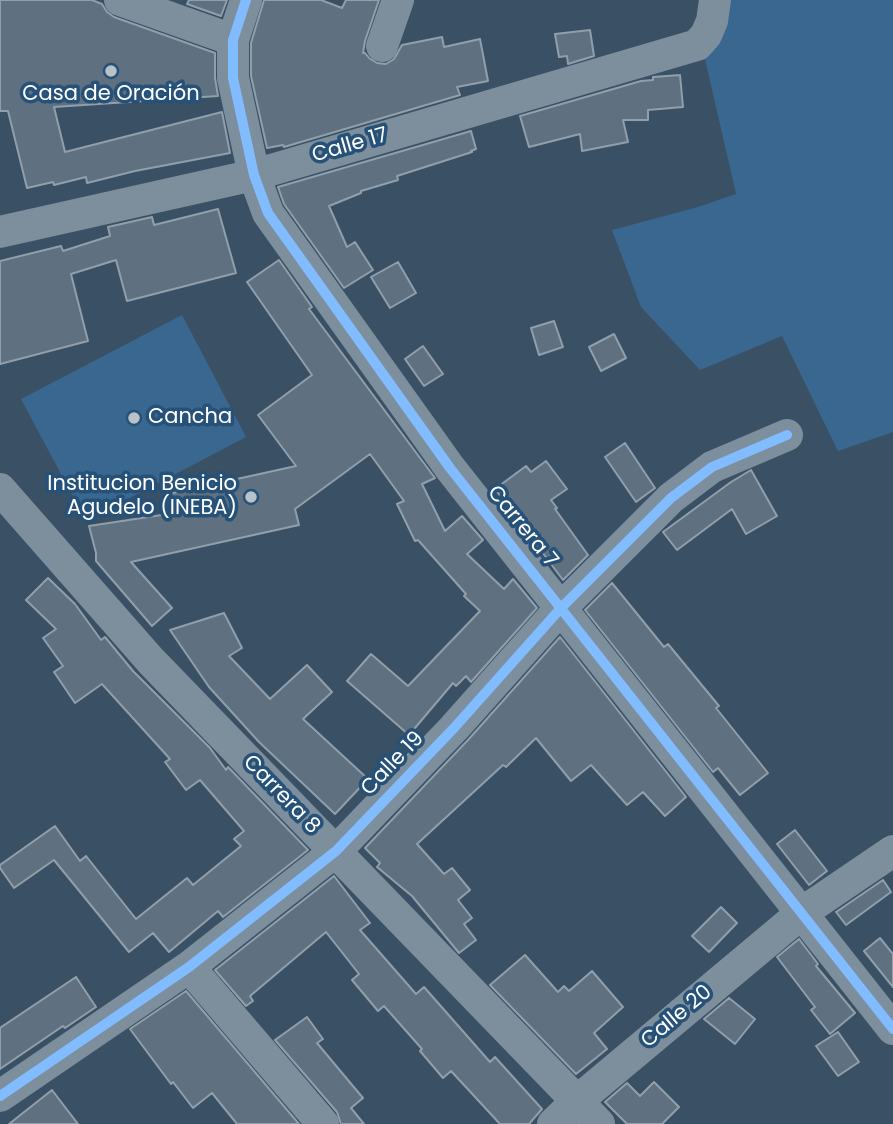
<!DOCTYPE html>
<html>
<head>
<meta charset="utf-8">
<style>
	body { margin:0 }
	canvas { display:block; background:#395065 }
</style>
</head>
<body>
<canvas width="893" height="1124"></canvas>
<script>
const c = document.querySelector('canvas').getContext('2d');
c.lineJoin = 'round';
function fill(path, color) {
  c.fillStyle = color;
  c.fill(path, 'evenodd');
}
function poly(rows) {
  const path = new Path2D();
  for (const r of rows) {
    path.moveTo(r[0], r[1]);
    for (let i = 2; i < r.length; i += 2) path.lineTo(r[i], r[i + 1]);
  }
  return path;
}
function stroke(path, color, width, dash) {
  c.strokeStyle = color;
  c.lineWidth = width;
  c.lineCap = dash ? 'butt' : 'round';
  c.setLineDash(dash || []);
  c.stroke(path);
}
function write(font, color, halo, rows, align = 'center') {
  c.font = font + ' Poppins,sans-serif';
  c.lineWidth = 7;
  c.setLineDash([]);
  c.textBaseline = 'middle';
  c.strokeStyle = halo;
  c.fillStyle = color;
  for (const [text, x, y, turn = 0] of rows) {
    c.save();
    c.translate(x, y);
    c.rotate((+turn || 0) * Math.PI / 180);
    c.textAlign = isNaN(turn) ? turn : align;
    if (halo) c.strokeText(text, 0, 0);
    c.fillText(text, 0, 0);
    c.restore();
  }
}
const green = poly([
	[721,0,893,0,893,432,838,451,782,336,700,370,641,307,612,230,698,207,736,194,702,46],
	[182,315,246,437,86,521,21,399]
]);
const building = poly([
	[0,0,92,0,102,4,107,12,114,17,215,53,215,78,218,96,54,107,65,152,222,112,230,153,135,171,87,183,86,177,54,185,53,182,27,188,8,111,0,111,0,0],
	[189,0,227,0,221,16,187,4,189,0],
	[264,0,321,0,342,8,346,0,379,0,365,41,363,53,365,53,369,58,377,63,386,64,394,59,402,45,442,37,444,47,480,39,488,81,457,87,460,95,284,147,283,145,267,148,251,76,251,43,264,0],
	[590,30,594,56,568,64,567,56,559,57,555,34,590,30],
	[680,75,683,107,648,110,648,120,623,120,628,142,582,151,580,134,529,147,520,116,641,81,653,80,653,77,680,75],
	[471,131,476,149,471,151,472,152,397,176,398,180,361,191,361,193,329,206,347,247,355,242,373,270,344,288,284,204,278,187,471,131],
	[218,209,236,273,127,301,116,260,71,274,88,341,0,364,0,261,61,246,63,251,110,236,108,227,152,217,154,225,218,209],
	[279,260,312,307,309,309,435,478,422,484,445,531,462,516,483,540,467,554,504,589,513,579,537,608,471,682,466,676,456,686,453,683,409,735,347,681,371,654,408,686,480,611,464,596,466,594,418,540,415,541,397,504,404,501,370,454,295,509,299,525,131,562,172,608,152,626,96,561,96,553,89,526,168,514,164,495,296,466,258,415,312,375,247,282,279,260],
	[398,262,416,293,390,308,371,277,398,262],
	[554,321,563,347,539,355,531,328,554,321],
	[614,334,626,358,601,371,589,347,614,334],
	[423,346,443,374,424,386,405,359,423,346],
	[625,443,655,488,636,502,605,457,625,443],
	[546,461,567,489,551,500,557,508,555,509,588,555,563,580,495,489,526,466,531,472,546,461],
	[751,470,777,516,746,534,732,509,677,550,663,532,731,482,751,470],
	[48,578,75,604,101,640,105,637,133,671,210,748,226,770,228,767,308,850,223,917,218,911,169,952,153,933,129,952,54,860,14,888,0,868,0,865,55,826,80,861,86,856,136,919,187,878,193,885,241,846,234,839,244,831,200,780,186,790,165,762,170,759,102,684,75,703,54,672,63,666,43,638,56,629,26,600,48,578],
	[612,583,664,647,668,644,719,706,716,708,768,773,740,795,718,768,713,772,585,610,612,583],
	[224,613,242,648,229,656,270,699,307,665,332,692,303,719,368,779,335,814,259,742,209,687,170,630,224,613],
	[560,637,686,797,665,816,643,792,627,805,591,765,571,781,536,738,506,767,503,765,417,844,444,874,452,868,470,890,458,900,472,918,464,924,476,940,459,953,412,896,377,867,380,863,365,848,468,740,560,637],
	[795,830,827,871,809,885,777,844,795,830],
	[334,876,370,923,360,930,416,994,424,987,490,1062,495,1057,542,1109,529,1124,500,1124,451,1071,443,1078,420,1051,422,1049,384,1006,378,1011,352,980,359,974,326,932,250,996,253,1001,246,1006,215,970,334,876],
	[883,880,891,892,846,925,836,912,883,880],
	[721,907,737,923,709,952,692,936,721,907],
	[880,938,893,954,893,987,864,951,880,938],
	[799,939,818,964,816,966,855,1013,830,1034,811,1010,815,1007,777,957,799,939],
	[525,955,558,992,564,986,569,991,592,971,623,1007,594,1033,607,1049,576,1074,490,985,525,955],
	[76,977,96,1007,65,1028,63,1026,0,1069,0,1028,76,977],
	[186,991,299,1124,237,1124,212,1093,193,1108,173,1082,171,1084,130,1029,186,991],
	[729,998,755,1019,735,1044,704,1019,729,998],
	[307,1017,323,1039,317,1043,363,1098,351,1108,364,1124,341,1124,337,1112,275,1040,307,1017],
	[838,1032,859,1062,838,1076,816,1046,838,1032],
	[654,1082,679,1107,662,1124,627,1124,605,1102,627,1083,640,1096,654,1082],
	[52,1090,78,1124,9,1124,52,1090]
]);
const minor = poly([
	[120,0,233,40],
	[246,0,233,40,233,78,254,175,268,213,450,468,893,1029],
	[382,46,398,0],
	[0,232,254,175,697,45,706,35,712,21,715,0],
	[0,489,151,661,599,1124],
	[189,967,323,1124],
	[0,1096,189,967,336,851,454,728,561,608,671,498,712,467,787,435],
	[553,1124,576,1102,803,912,893,851]
]);
const cycleway = poly([
	[246,0,233,40,233,78,254,175,268,213,450,468,893,1029],
	[0,1096,189,967,336,851,454,728,561,608,671,498,712,467,787,435]
]);
const markers = [
	[111,71,7,"#bac2c9"],
	[134,418,7,"#bac2c9"],
	[251,497,7,"#bac2c9"]
];
const poiNames = [
	["Casa de Oración",111,95],
	["Cancha",148,418,"left"],
	["Institucion Benicio",237,485,"right"],
	["Agudelo (INEBA)",237,509,"right"]
];
const streetNames = [
	["Calle 17",350,146,-16],
	["Carrera 7",522,527,51],
	["Calle 19",393,764,-46],
	["Carrera 8",281,795,46],
	["Calle 20",677,1017,-40]
];
fill(green, '#3a678f');
fill(building, '#5f7080');
stroke(building, '#909fab', 2);
stroke(minor, '#7d8e9c', 32);
stroke(cycleway, '#80bcff', 10);
for (const [x, y, r, color] of markers) {
  const dot = new Path2D();
  dot.arc(x, y, r, 0, 2 * Math.PI);
  c.fillStyle = color;
  c.fill(dot);
  stroke(dot, '#265178', 2.5);
}
write('21px', '#fff', '#265178', poiNames);
write('21px', '#fff', '#265178', streetNames);
</script>
</body>
</html>
